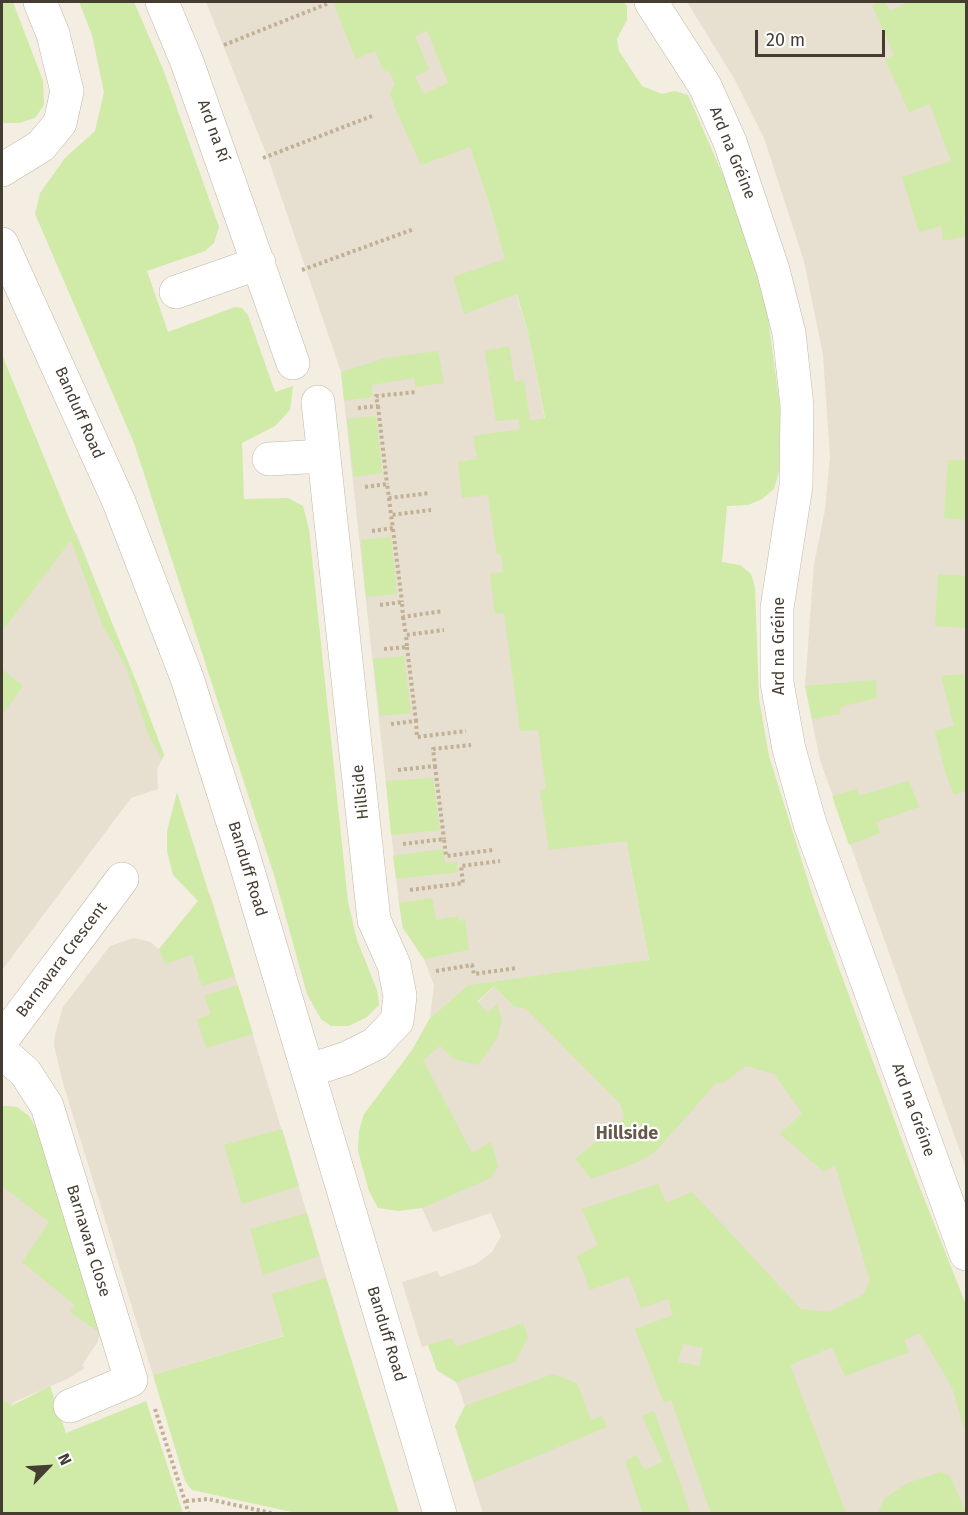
<!DOCTYPE html>
<html>
<head>
<meta charset="utf-8">
<style>
	body { margin:0 }
	#map { position:relative; width:968px; height:1515px; overflow:hidden; background:#f3ede2; font-family:"Fira Sans",sans-serif }
	canvas { display:block }
	.frame { position:absolute; inset:0; border:3px solid #453d32; pointer-events:none }
	.north { position:absolute; left:18px; top:1437px; width:60px; height:60px; -webkit-text-stroke:4px #fff; paint-order:stroke; rotate:65deg; font-size:16px; font-weight:700; line-height:24px; text-align:center; color:#453d32 }
	.north::after { content:''; display:block; margin:auto; width:21px; height:27px; background:#453d32; clip-path:polygon(50% 0,100% 100%,50% 72%,0 100%) }
	.scale { position:absolute; left:755px; top:30px; width:130px; height:27px; box-sizing:border-box; border:3px solid #453d32; border-top:0; padding-left:8px; font-size:18px; line-height:21px; white-space:nowrap; color:#453d32; -webkit-text-stroke:4px #fff; paint-order:stroke }
</style>
</head>
<body>
<div id="map">
<canvas width="968" height="1515"></canvas>
<div class="frame"></div>
<div class="north">N</div>
<div class="scale">20 m</div>
</div>
<script>
const c = document.querySelector('canvas').getContext('2d');
c.lineJoin = 'round';
function fill(path, color) {
  c.fillStyle = color;
  c.fill(path, 'evenodd');
}
function poly(rows) {
  const path = new Path2D();
  for (const r of rows) {
    path.moveTo(r[0], r[1]);
    for (let i = 2; i < r.length; i += 2) path.lineTo(r[i], r[i + 1]);
  }
  return path;
}
function stroke(path, color, width, dash) {
  c.strokeStyle = color;
  c.lineWidth = width;
  c.lineCap = dash ? 'butt' : 'round';
  c.setLineDash(dash || []);
  c.stroke(path);
}
function write(font, color, halo, rows, align = 'center') {
  c.font = font + ' "Fira Sans",sans-serif';
  c.lineWidth = 4.5;
  c.setLineDash([]);
  c.textBaseline = 'middle';
  c.strokeStyle = halo;
  c.fillStyle = color;
  for (const [text, x, y, turn = 0] of rows) {
    c.save();
    c.translate(x, y);
    c.rotate((+turn || 0) * Math.PI / 180);
    c.textAlign = isNaN(turn) ? turn : align;
    if (halo) c.strokeText(text, 0, 0);
    c.fillText(text, 0, 0);
    c.restore();
  }
}
const residential = poly([
	[206,2,416,2,450,87,490,206,529,337,649,961,468,985,430,1018,434,985,424,959,403,928,399,903,341,372,269,161],
	[687,2,939,2,966,60,966,1168,820,760,805,686,814,565,825,510,830,457,823,355,804,261,764,138,735,80],
	[76,532,164,755,157,769,158,789,131,798,2,970,2,632],
	[210,894,339,1319,153,1375,63,1083,54,1045,55,1035,63,1007,110,946,134,938,150,942,159,949,202,896],
	[789,936,966,1376,966,1513,483,1513,455,1426,465,1406,461,1394,456,1382,437,1370,428,1345,422,1347,402,1282,437,1271,440,1277,476,1264,492,1252,501,1236,491,1213,433,1232,422,1208,423,1060,494,986,514,1007,526,1009,620,1104,624,1118,575,1159,590,1178],
	[2,1106,17,1107,29,1116,100,1333,97,1343,82,1365,85,1368,67,1379,14,1402,2,1416]
]);
const green = poly([
	[2,2,13,2,43,81,44,105,35,118,19,123,2,123],
	[79,2,134,2,163,69,219,227,214,243,205,251,147,271,168,332,235,307,242,308,248,315,275,392,293,386,290,410,275,426,242,443,244,499,288,498,303,506,309,529,348,902,357,940,377,990,379,1005,367,1017,349,1026,331,1026,321,1019,307,994,275,878,134,443,35,214,40,193,65,158,95,131,104,92,92,35],
	[333,2,624,2,627,6,627,20,617,39,619,51,642,86,662,94,674,91,688,95,737,207,767,311,780,408,779,471,774,489,762,499,748,505,727,506,722,562,740,565,751,574,755,587,759,699,769,756,814,900,911,1165,966,1305,966,1435,952,1387,920,1333,904,1340,909,1352,845,1376,832,1347,790,1365,846,1513,711,1513,671,1400,664,1403,635,1329,673,1315,668,1299,641,1308,629,1276,590,1290,577,1256,598,1245,582,1209,658,1184,666,1203,692,1192,801,1309,829,1312,864,1294,870,1280,835,1165,824,1172,780,1134,802,1113,774,1074,746,1066,723,1083,716,1083,655,1152,638,1162,591,1179,575,1159,624,1118,620,1104,526,1009,514,1007,494,986,477,1002,488,1013,497,1004,502,1021,497,1038,478,1065,454,1059,440,1046,423,1060,472,1153,491,1142,498,1166,491,1178,422,1208,398,1211,378,1208,369,1191,358,1151,359,1131,364,1114,412,1050,430,1018,468,985,649,960,626,841,549,850,540,790,546,789,538,730,520,731,504,613,495,614,490,574,503,572,501,554,497,554,488,495,462,498,458,462,477,459,473,436,520,429,518,419,496,421,485,351,509,346,515,382,524,380,530,421,545,418,529,337,517,294,464,314,453,277,505,259,490,206,470,147,421,165,395,108,390,93,395,84,390,72,384,71,375,51,356,59],
	[427,31,448,83,423,94,415,76,429,70,415,36],
	[683,1344,703,1348,699,1366,678,1362],
	[878,2,885,2,890,11,908,2,966,2,966,220,964,221,966,236,943,241,941,226,919,232,902,177,951,161,930,104,909,112,885,59,894,55,872,5],
	[438,351,444,383,416,387,414,378,372,385,372,397,344,401,341,372,386,358],
	[2,355,138,686,164,755,162,760,147,731,127,669,102,624,71,540,2,632],
	[376,416,382,473,354,477,347,419],
	[948,460,966,460,966,520,944,518],
	[391,537,397,594,366,597,361,540],
	[938,574,966,576,966,628,935,626],
	[404,656,411,713,380,716,373,659],
	[2,669,23,686,2,715],
	[966,674,966,791,954,795,944,768,935,731,954,726,941,676],
	[876,680,877,698,840,707,840,714,812,719,805,686],
	[433,778,440,830,391,835,386,781],
	[909,781,919,807,876,822,880,833,849,845,832,796,857,789,859,796],
	[177,792,235,976,202,986,192,955,165,964,159,949,198,901,173,875,167,851,167,831],
	[443,849,445,863,457,862,458,872,396,879,393,856],
	[432,898,436,920,458,916,459,921,465,920,469,950,424,959,403,928,399,903],
	[238,985,253,1034,206,1048,197,1019,211,1014,204,996],
	[2,1106,17,1107,29,1116,38,1131,100,1333,70,1312,75,1305,22,1262,49,1222,2,1186],
	[282,1129,299,1186,242,1204,224,1145],
	[307,1213,319,1256,263,1275,250,1229],
	[326,1278,399,1513,296,1513,192,1490,185,1481,153,1375,284,1336,272,1294],
	[523,1323,528,1337,515,1362,456,1382,437,1370,428,1345,452,1338,456,1347],
	[553,1374,577,1383,591,1420,602,1416,607,1427,474,1482,455,1426,465,1406],
	[50,1386,66,1433,146,1401,183,1513,2,1513,2,1399,11,1406],
	[654,1411,683,1491,690,1513,643,1513,625,1461,637,1455,644,1470,663,1462,642,1416],
	[941,1472,950,1476,966,1513,878,1513,884,1499,898,1489,910,1482]
]);
const path = poly([
	[224,45,329,3],
	[263,158,372,116],
	[302,270,414,229],
	[378,406,387,484],
	[358,408,378,406,376,396,417,392],
	[365,487,387,484,389,498,430,493],
	[389,498,391,515],
	[393,529,402,602],
	[372,531,393,528,391,515,431,510],
	[380,605,402,602,403,617,443,611],
	[403,617,406,635],
	[407,647,416,721],
	[384,649,407,647,406,635,444,630],
	[391,724,416,721,417,737,466,731],
	[435,766,444,839],
	[398,770,435,766,433,749,471,745],
	[403,844,444,839,446,856,493,850],
	[410,890,463,883,461,866,500,861],
	[436,971,472,965,474,974,517,968],
	[155,1409,189,1514],
	[186,1501,208,1499,276,1514]
]);
const minor = poly([
	[162,2,187,62,293,363],
	[651,2,705,86,730,142,773,270,789,333,797,406,796,486,777,608,777,683,789,749,810,824,966,1254],
	[2,170,41,146,60,123,67,91,53,34,40,2],
	[2,244,119,502,187,678,242,851,440,1514],
	[176,292,259,263],
	[269,459,324,456],
	[2,1040,122,879],
	[2,1052,25,1072,47,1106,131,1380,70,1406],
	[308,1071,347,1058,375,1044,397,1021,400,996,394,965,374,920,318,402]
]);
const streetNames = [
	["Ard na Rí",213,131,70],
	["Ard na Gréine",732,153,68],
	["Banduff Road",79,413,66],
	["Ard na Gréine",780,646,-90],
	["Hillside",361,792,-96],
	["Banduff Road",247,869,73],
	["Barnavara Crescent",62,960,-53],
	["Ard na Gréine",913,1110,70],
	["Barnavara Close",88,1241,73],
	["Banduff Road",386,1334,73]
];
const neighbourhoodNames = [
	["Hillside",627,1134]
];
fill(residential, '#e7dfd0');
fill(green, '#cfeba7');
stroke(minor, '#c2b7a7', 34);
stroke(path, '#c2b094', 4, [3, 3]);
stroke(minor, '#fff', 33);
write('16px', '#453d32', '#fff', streetNames);
write('bold 18px', '#685a49', '#fff', neighbourhoodNames);
</script>
</body>
</html>
